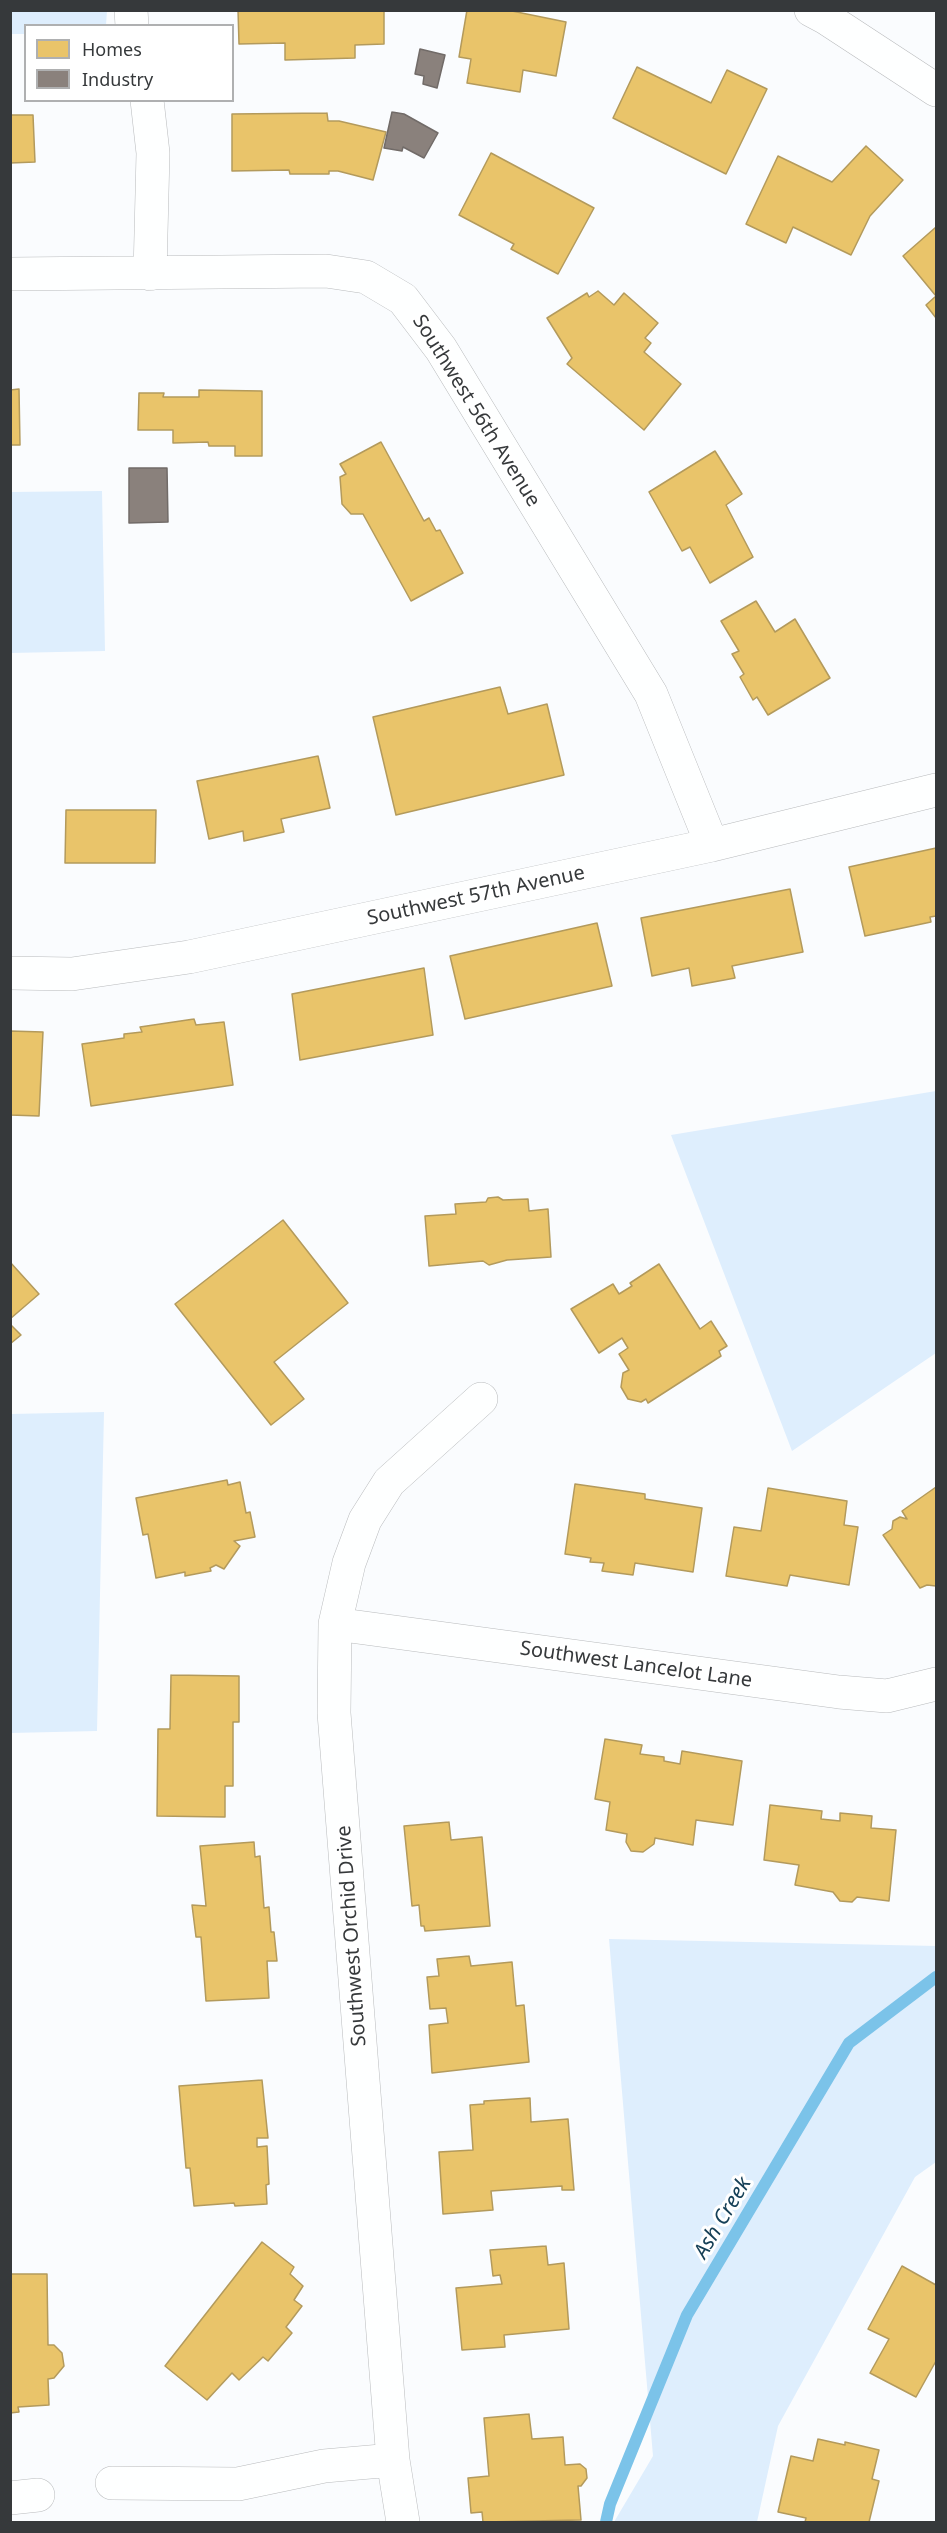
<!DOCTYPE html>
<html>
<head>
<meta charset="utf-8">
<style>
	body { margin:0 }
	#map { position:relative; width:947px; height:2533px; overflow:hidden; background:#fafcfe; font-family:"Noto Sans",sans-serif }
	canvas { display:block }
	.frame { position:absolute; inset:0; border:12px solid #36393b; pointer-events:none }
	.legend { position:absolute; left:24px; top:24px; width:210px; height:78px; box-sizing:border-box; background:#fff; border:2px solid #afb0b1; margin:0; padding:8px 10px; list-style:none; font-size:18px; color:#36393b }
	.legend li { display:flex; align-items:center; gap:12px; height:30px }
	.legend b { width:30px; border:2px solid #afb0b1 }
</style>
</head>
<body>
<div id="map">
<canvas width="947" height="2533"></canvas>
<div class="frame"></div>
<ul class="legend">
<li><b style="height:16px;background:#e9c46a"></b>Homes</li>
<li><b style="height:16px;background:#8a817c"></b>Industry</li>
</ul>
</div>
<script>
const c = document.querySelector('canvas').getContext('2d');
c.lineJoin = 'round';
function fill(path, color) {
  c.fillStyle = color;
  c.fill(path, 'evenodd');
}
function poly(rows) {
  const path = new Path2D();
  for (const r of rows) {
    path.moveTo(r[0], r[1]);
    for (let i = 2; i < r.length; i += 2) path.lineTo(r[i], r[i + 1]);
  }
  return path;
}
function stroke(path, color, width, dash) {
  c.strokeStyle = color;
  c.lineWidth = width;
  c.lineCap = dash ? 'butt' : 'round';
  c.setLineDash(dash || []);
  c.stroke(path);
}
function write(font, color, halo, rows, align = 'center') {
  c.font = font + ' "Noto Sans",sans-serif';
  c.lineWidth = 6;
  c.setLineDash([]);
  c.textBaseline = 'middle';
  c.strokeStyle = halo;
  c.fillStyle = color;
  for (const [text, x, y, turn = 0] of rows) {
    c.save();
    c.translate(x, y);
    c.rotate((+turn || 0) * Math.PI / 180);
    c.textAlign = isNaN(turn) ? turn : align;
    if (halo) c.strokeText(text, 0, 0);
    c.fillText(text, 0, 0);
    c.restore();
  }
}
const green = poly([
	[10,11,107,11,106,25,26,26,25,34,11,34],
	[102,491,105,651,11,653,11,492],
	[936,1091,936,1353,792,1451,671,1135],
	[104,1412,97,1731,11,1733,11,1414],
	[609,1939,936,1946,936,2162,915,2177,778,2426,757,2522,614,2522,653,2456]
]);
const homes = poly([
	[238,10,384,10,384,44,355,45,355,58,285,60,285,43,239,44,238,10],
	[467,10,507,10,566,22,556,76,523,70,520,92,467,83,471,59,459,57,467,10],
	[637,67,711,103,727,70,767,89,726,174,613,118,637,67],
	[327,113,328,121,339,121,386,132,373,180,338,171,329,171,329,174,290,174,289,170,232,171,232,114,327,113],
	[10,115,33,115,35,162,10,163,10,115],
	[866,146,903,180,870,216,851,255,793,227,786,243,746,224,778,156,832,182,866,146],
	[491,153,594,208,558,274,511,249,514,244,459,215,491,153],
	[936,227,936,318,926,305,936,296,903,256,936,227],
	[598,291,614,305,624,293,658,323,645,338,651,343,644,352,681,384,644,430,567,364,572,358,547,318,587,293,589,297,598,291],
	[19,389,20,445,10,445,10,390,19,389],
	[199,390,262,391,262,456,235,456,235,446,209,446,208,442,173,443,173,430,138,430,139,393,164,393,163,397,199,397,199,390],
	[381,442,424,521,429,518,436,531,440,530,463,573,411,601,363,514,351,514,342,504,340,477,346,474,340,464,381,442],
	[715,451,742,494,726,505,753,557,710,583,690,547,682,551,649,492,715,451],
	[756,601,775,632,795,619,830,678,768,715,757,697,753,700,740,677,744,674,732,654,739,651,721,621,756,601],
	[500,687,508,714,547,704,564,775,396,815,373,717,500,687],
	[318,756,330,808,281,819,284,832,244,841,243,831,209,839,197,781,318,756],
	[66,810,156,810,155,863,65,863,66,810],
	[936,848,936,916,930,917,931,922,865,936,849,867,936,848],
	[790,889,803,952,732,966,735,978,692,986,689,968,652,976,641,918,790,889],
	[597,923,612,986,465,1019,450,956,597,923],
	[424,968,433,1035,300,1060,292,994,424,968],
	[194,1019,196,1025,224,1022,233,1085,91,1106,82,1044,124,1038,124,1034,142,1032,140,1027,194,1019],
	[10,1031,43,1032,39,1116,10,1115,10,1031],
	[498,1197,503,1200,528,1199,529,1211,548,1209,551,1257,507,1260,489,1265,483,1261,429,1266,425,1216,456,1214,455,1204,486,1202,488,1198,498,1197],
	[283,1220,348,1303,274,1362,304,1399,271,1425,175,1304,283,1220],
	[10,1262,39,1294,10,1319,10,1262],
	[659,1264,700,1329,711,1321,727,1346,719,1351,721,1356,648,1403,646,1399,641,1402,628,1399,621,1387,623,1373,629,1370,619,1354,628,1348,622,1338,599,1353,571,1309,613,1284,619,1294,632,1286,630,1283,659,1264],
	[10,1324,21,1335,10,1344,10,1324],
	[227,1480,228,1485,240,1482,246,1513,250,1512,255,1537,234,1541,240,1546,224,1569,216,1565,210,1568,211,1571,185,1576,185,1572,156,1578,148,1534,143,1535,136,1498,227,1480],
	[575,1484,645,1494,645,1499,702,1508,693,1572,635,1563,633,1575,602,1571,604,1563,590,1562,591,1558,565,1554,575,1484],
	[936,1487,936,1586,927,1585,920,1588,883,1535,892,1529,893,1521,900,1517,907,1519,902,1511,936,1487],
	[768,1488,847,1501,844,1525,858,1527,849,1585,790,1575,787,1586,726,1576,734,1527,761,1531,768,1488],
	[171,1675,239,1676,239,1722,233,1722,233,1786,225,1786,225,1817,157,1816,158,1729,170,1729,171,1675],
	[605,1739,642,1745,640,1754,664,1757,664,1761,680,1764,682,1751,742,1761,733,1825,696,1820,693,1845,655,1838,654,1844,643,1852,631,1851,626,1842,627,1834,606,1830,610,1802,595,1799,605,1739],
	[770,1805,822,1811,821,1819,840,1821,840,1813,872,1816,871,1828,896,1830,889,1901,857,1897,852,1902,840,1901,833,1892,795,1885,799,1865,764,1860,770,1805],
	[449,1822,451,1840,482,1837,490,1926,425,1931,424,1926,421,1926,419,1905,412,1906,404,1826,449,1822],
	[254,1842,255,1857,260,1856,264,1908,269,1907,271,1932,274,1932,277,1961,267,1961,269,1998,206,2001,201,1937,196,1937,192,1905,206,1906,200,1846,254,1842],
	[469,1956,471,1966,512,1962,516,2006,524,2005,529,2062,432,2073,429,2025,448,2023,446,2008,430,2009,427,1977,439,1976,437,1959,469,1956],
	[262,2080,268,2138,257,2138,257,2147,267,2146,269,2184,266,2185,267,2204,235,2206,234,2203,194,2206,190,2168,186,2168,179,2086,262,2080],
	[530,2098,531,2122,568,2119,574,2190,562,2190,562,2186,491,2191,493,2210,443,2214,439,2152,473,2150,470,2105,484,2104,484,2101,530,2098],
	[262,2242,294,2267,290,2274,303,2286,294,2300,302,2306,286,2327,292,2333,268,2361,263,2357,239,2380,232,2373,207,2400,165,2366,262,2242],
	[546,2246,548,2265,564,2263,569,2329,504,2335,505,2347,462,2350,456,2288,502,2284,500,2275,493,2276,490,2250,546,2246],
	[902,2266,936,2285,936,2361,916,2397,870,2373,889,2339,868,2329,902,2266],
	[10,2274,47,2274,48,2345,54,2345,62,2353,64,2366,54,2378,48,2379,49,2405,18,2407,19,2412,10,2413,10,2274],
	[529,2414,532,2439,563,2437,565,2465,580,2464,586,2469,587,2478,581,2486,578,2486,581,2520,483,2522,482,2512,471,2513,468,2478,489,2476,484,2418,529,2414],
	[818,2439,845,2445,845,2442,879,2450,872,2479,879,2481,869,2522,805,2522,806,2518,778,2512,791,2456,813,2461,818,2439]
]);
const industry = poly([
	[420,49,445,55,437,88,423,84,424,76,415,74,420,49],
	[392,112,404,114,438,133,424,158,403,147,402,151,384,148,392,112],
	[129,468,167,468,168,522,129,523,129,468]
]);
const stream = poly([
	[606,2522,610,2504,687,2315,849,2043,936,1977]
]);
const minor = poly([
	[131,10,132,26],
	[811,10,826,18,936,90],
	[147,100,153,153,150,274],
	[10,274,326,271,366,277,403,299,441,349,651,694,712,845],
	[10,973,72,974,189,957,712,845,936,790],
	[335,1624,839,1692,887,1696,936,1684],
	[112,2483,238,2484,324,2466,393,2460],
	[10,2498,38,2495],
	[403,2522,393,2460,334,1713,335,1624,349,1563,365,1520,389,1482,481,1399]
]);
const streetNames = [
	["Southwest 56th Avenue",476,411,58],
	["Southwest 57th Avenue",476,896,-12],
	["Southwest Lancelot Lane",636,1665,8],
	["Southwest Orchid Drive",352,1936,-94]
];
const waterNames = [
	["Ash Creek",723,2218,-59]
];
fill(green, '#deeefd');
fill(homes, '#e9c46a');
stroke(homes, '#b39a5c', 1.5);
fill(industry, '#8a817c');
stroke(industry, '#716b68', 1.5);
stroke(stream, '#7bc3e9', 12);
stroke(minor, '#b9bbbd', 34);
stroke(minor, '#feffff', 33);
write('20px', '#36393b', '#fff', streetNames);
write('italic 21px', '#164057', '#fff', waterNames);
</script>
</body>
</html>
